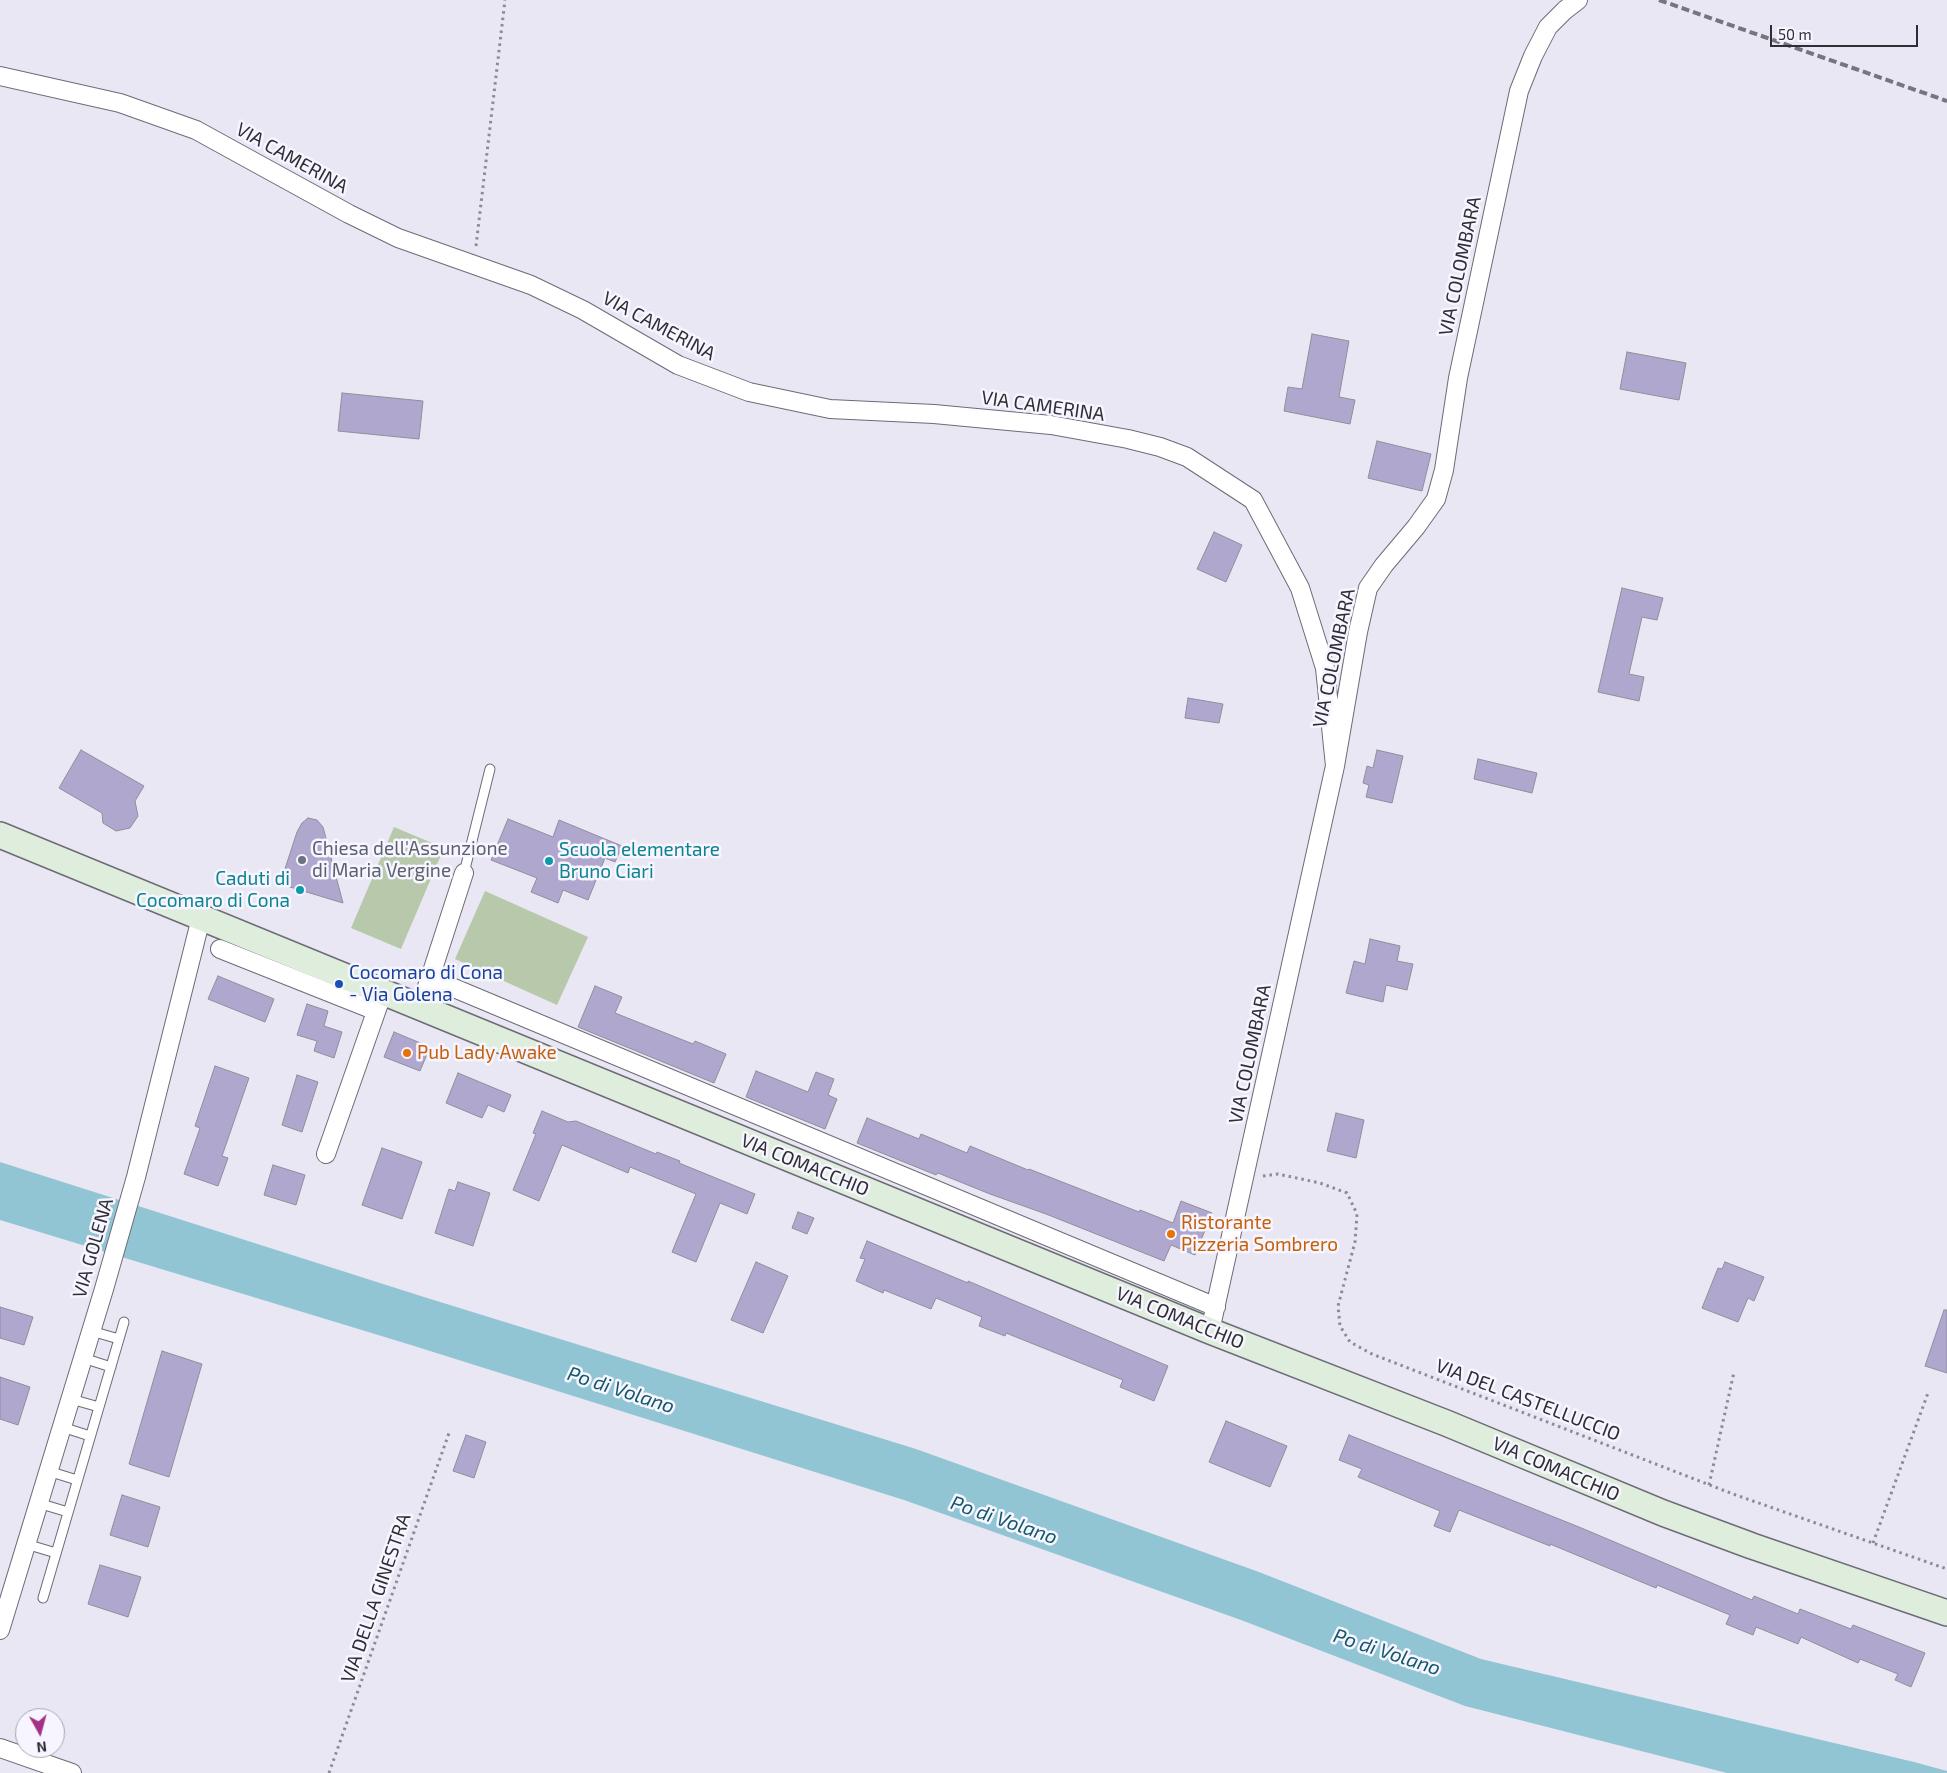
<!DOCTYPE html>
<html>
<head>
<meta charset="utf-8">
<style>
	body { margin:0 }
	#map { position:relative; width:1947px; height:1773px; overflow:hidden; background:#e9e7f4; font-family:"Exo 2",sans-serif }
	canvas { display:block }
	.north { position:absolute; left:15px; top:1708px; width:50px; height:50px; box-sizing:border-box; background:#f7f5ff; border:1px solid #a7a5ad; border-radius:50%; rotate:173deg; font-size:14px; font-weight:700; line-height:20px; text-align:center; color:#2f2e33 }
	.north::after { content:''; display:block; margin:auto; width:18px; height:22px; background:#a53088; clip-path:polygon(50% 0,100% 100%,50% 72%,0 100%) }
	.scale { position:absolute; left:1770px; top:25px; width:148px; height:22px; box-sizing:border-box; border:2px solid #2f2e33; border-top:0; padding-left:6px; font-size:15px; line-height:18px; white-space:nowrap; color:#2f2e33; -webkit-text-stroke:4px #f7f5ff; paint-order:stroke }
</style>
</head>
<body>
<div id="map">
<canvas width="1947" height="1773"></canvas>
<div class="north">N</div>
<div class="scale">50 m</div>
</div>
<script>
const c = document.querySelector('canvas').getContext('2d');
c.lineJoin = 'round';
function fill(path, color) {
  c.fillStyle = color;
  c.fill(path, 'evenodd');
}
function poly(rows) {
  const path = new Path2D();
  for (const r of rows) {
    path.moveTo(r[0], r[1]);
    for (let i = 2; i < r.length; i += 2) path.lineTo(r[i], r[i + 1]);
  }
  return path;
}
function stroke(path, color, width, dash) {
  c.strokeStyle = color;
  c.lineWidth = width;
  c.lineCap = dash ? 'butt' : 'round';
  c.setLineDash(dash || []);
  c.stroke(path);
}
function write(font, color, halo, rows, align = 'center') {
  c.font = font + ' "Exo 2",sans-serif';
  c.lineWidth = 5;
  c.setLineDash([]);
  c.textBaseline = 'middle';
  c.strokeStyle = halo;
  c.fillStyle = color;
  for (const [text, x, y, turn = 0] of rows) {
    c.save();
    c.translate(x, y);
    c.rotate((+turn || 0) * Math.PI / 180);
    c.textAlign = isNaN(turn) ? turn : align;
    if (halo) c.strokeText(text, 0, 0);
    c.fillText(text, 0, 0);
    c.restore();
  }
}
const green = poly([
	[394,827,444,848,401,949,351,928],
	[485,891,588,937,557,1005,455,959]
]);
const water = poly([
	[0,1162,424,1297,916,1449,1259,1572,1481,1659,1914,1762,1947,1771,1947,1773,1727,1773,1465,1706,1241,1620,904,1500,411,1345,0,1220]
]);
const building = poly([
	[1312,334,1349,341,1339,397,1355,400,1350,424,1284,411,1288,387,1302,389,1312,334],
	[1627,352,1686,363,1679,400,1620,389,1627,352],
	[342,393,423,401,419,439,338,431,342,393],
	[1377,441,1431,454,1422,491,1368,478,1377,441],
	[1214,532,1242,545,1226,582,1197,569,1214,532],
	[1622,588,1663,598,1657,620,1642,617,1629,674,1644,677,1639,701,1598,692,1622,588],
	[1188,698,1223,704,1219,723,1185,718,1188,698],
	[81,750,144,786,135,801,138,816,130,828,116,831,103,823,102,813,59,788,81,750],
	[1377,750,1403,756,1392,803,1366,797,1369,785,1363,783,1367,766,1373,768,1377,750],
	[1478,759,1537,773,1532,793,1474,779,1478,759],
	[308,818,317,820,323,827,343,903,280,884,297,832,302,823,308,818],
	[508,819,553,837,559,820,622,846,615,862,605,858,588,900,563,890,558,903,531,892,537,878,491,860,508,819],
	[1370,939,1400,946,1397,961,1413,964,1407,990,1386,985,1383,1002,1346,993,1354,961,1365,964,1370,939],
	[218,976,274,999,265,1022,208,999,218,976],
	[595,986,622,997,615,1013,693,1044,695,1041,726,1054,714,1083,578,1027,595,986],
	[307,1004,328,1011,324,1026,342,1032,334,1058,314,1051,317,1041,297,1035,307,1004],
	[394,1032,430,1047,420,1071,384,1057,394,1032],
	[215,1066,249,1078,222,1156,228,1158,218,1186,184,1174,200,1128,195,1126,215,1066],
	[756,1071,808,1092,816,1072,834,1079,828,1095,837,1099,825,1129,746,1097,756,1071],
	[458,1073,511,1095,504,1112,488,1105,482,1118,446,1103,458,1073],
	[297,1075,318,1082,302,1132,282,1125,297,1075],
	[542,1111,568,1122,576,1121,656,1154,657,1152,680,1161,679,1163,755,1194,747,1214,720,1203,696,1262,672,1252,696,1194,630,1167,628,1173,562,1145,539,1201,513,1190,536,1134,533,1133,542,1111],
	[1336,1113,1364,1120,1356,1158,1327,1151,1336,1113],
	[867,1118,919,1139,921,1134,967,1153,970,1146,1028,1170,1029,1169,1139,1212,1140,1210,1173,1223,1181,1201,1212,1213,1195,1255,1171,1245,1164,1261,1046,1214,990,1194,938,1173,936,1175,857,1143,867,1118],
	[382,1148,422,1162,402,1219,362,1205,382,1148],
	[273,1165,305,1175,296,1205,264,1195,273,1165],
	[458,1182,490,1193,473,1246,435,1233,449,1189,455,1191,458,1182],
	[798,1212,814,1218,807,1234,792,1228,798,1212],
	[867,1241,968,1283,968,1281,1168,1366,1154,1401,1120,1387,1123,1380,1006,1333,1005,1336,979,1326,982,1317,936,1298,931,1309,884,1290,883,1293,856,1281,865,1259,860,1258,867,1241],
	[756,1262,788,1276,763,1333,731,1320,756,1262],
	[1725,1262,1764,1277,1754,1301,1748,1298,1738,1322,1702,1308,1718,1268,1722,1269,1725,1262],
	[0,1307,33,1317,24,1345,0,1338,0,1307],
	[1944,1310,1947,1310,1947,1373,1925,1366,1944,1310],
	[162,1351,202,1364,169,1477,129,1464,162,1351],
	[0,1377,30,1387,18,1425,0,1419,0,1377],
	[1226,1421,1287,1446,1270,1487,1209,1462,1226,1421],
	[466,1435,486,1442,474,1478,453,1471,466,1435],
	[1349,1435,1579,1527,1752,1600,1754,1596,1798,1614,1800,1609,1851,1629,1853,1625,1925,1653,1911,1687,1895,1680,1898,1674,1860,1659,1858,1663,1801,1637,1798,1644,1756,1627,1753,1635,1726,1624,1730,1615,1657,1585,1656,1588,1550,1544,1550,1546,1459,1510,1450,1532,1434,1526,1440,1511,1358,1477,1362,1469,1339,1460,1349,1435],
	[122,1495,160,1507,148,1547,110,1535,122,1495],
	[100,1565,141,1577,128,1617,88,1604,100,1565]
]);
const path = poly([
	[476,246,505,0],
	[1263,1176,1278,1174,1320,1183,1347,1193,1357,1214,1355,1242,1338,1306,1340,1326,1350,1342,1372,1354,1733,1494,1947,1569],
	[1709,1485,1734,1372],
	[1873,1543,1928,1393],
	[329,1773,449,1433]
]);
const lane = poly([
	[464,873,490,769],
	[91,1331,119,1339],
	[83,1358,111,1367],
	[71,1399,99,1407],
	[62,1427,90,1436],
	[48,1471,77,1480],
	[38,1503,68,1512],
	[26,1544,56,1553],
	[43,1598,124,1322]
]);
const street = poly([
	[0,76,120,103,196,130,349,214,398,238,531,285,583,310,678,365,749,392,830,409,934,414,1051,425,1128,439,1160,447,1187,457,1253,500,1300,588,1325,668,1335,766],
	[220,949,376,1011],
	[430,978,464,873],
	[420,1007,430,978,1216,1307],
	[326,1154,383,992],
	[1210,1331,1335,766,1358,632,1368,588,1384,565,1416,527,1436,499,1444,470,1458,378,1519,91,1533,56,1548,27,1565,10,1578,0],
	[0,1630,104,1289,136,1177,201,918],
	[0,1748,72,1773]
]);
const secondary = poly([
	[0,835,1210,1331,1446,1423,1663,1513,1752,1546,1947,1613]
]);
const rail = poly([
	[1659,0,1947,101]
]);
const markers = [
	[302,860,5,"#6b7280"],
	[549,861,5,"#0f9aa8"],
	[300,890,5,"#0f9aa8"],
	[339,984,5,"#1a4fb4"],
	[407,1053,5,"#e8710a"],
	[1171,1234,5,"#e8710a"]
];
const streetNames = [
	["VIA CAMERINA",292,158,29],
	["VIA COLOMBARA",1460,266,-78],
	["VIA CAMERINA",659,326,28],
	["VIA CAMERINA",1043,406,8],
	["VIA COLOMBARA",1334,658,-78],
	["VIA COLOMBARA",1250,1054,-78],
	["VIA COMACCHIO",805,1165,22],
	["VIA GOLENA",93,1248,-74],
	["VIA COMACCHIO",1180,1318,22],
	["VIA DEL CASTELLUCCIO",1528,1400,21],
	["VIA COMACCHIO",1556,1469,23],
	["VIA DELLA GINESTRA",376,1598,-71]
];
const worshipNames = [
	["Chiesa dell'Assunzione",312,849],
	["di Maria Vergine",312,871]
];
const cultureNames = [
	["Scuola elementare",559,850],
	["Bruno Ciari",559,872],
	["Caduti di",290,879,"right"],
	["Cocomaro di Cona",290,901,"right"]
];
const transitNames = [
	["Cocomaro di Cona",349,973],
	["- Via Golena",349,995]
];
const foodNames = [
	["Pub Lady Awake",417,1053],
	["Ristorante",1181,1223],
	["Pizzeria Sombrero",1181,1245]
];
const waterNames = [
	["Po di Volano",621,1390,18],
	["Po di Volano",1004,1520,19],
	["Po di Volano",1387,1652,18]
];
fill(green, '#b7c9aa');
fill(water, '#92c5d3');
fill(building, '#afa7ce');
stroke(building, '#908e9a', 1);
stroke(lane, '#6d6b76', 11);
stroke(street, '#6d6b76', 20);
stroke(secondary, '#6d6b76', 28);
stroke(path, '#8c8a93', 3, [2.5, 4]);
stroke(lane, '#fff', 9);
stroke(street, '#fff', 18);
stroke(secondary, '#dfeedc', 25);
stroke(rail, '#76757d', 4, [8, 4]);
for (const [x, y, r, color] of markers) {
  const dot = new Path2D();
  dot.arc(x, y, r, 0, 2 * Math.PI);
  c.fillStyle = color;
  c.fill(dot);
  stroke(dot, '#f7f5ff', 2);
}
write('19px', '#2f2e33', '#f7f5ff', streetNames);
write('19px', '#5b616d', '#f7f5ff', worshipNames, 'left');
write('19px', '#0d838f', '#f7f5ff', cultureNames, 'left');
write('19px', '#164399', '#f7f5ff', transitNames, 'left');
write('19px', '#c56008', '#f7f5ff', foodNames, 'left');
write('italic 20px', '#125967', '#f7f5ff', waterNames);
</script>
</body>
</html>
